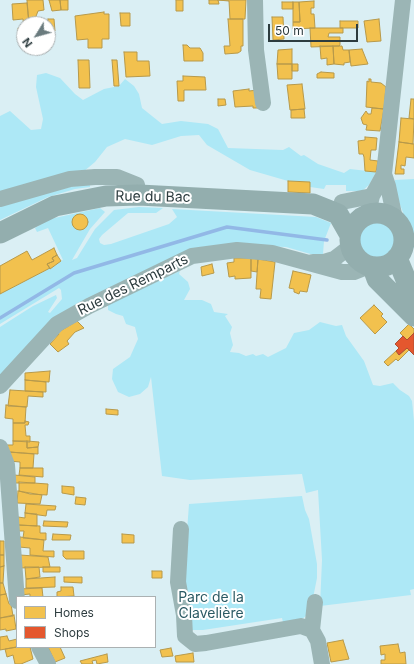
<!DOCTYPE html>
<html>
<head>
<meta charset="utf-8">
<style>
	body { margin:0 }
	#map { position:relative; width:414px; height:664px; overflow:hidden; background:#daeff4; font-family:Inter,sans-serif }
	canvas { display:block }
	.legend { position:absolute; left:16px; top:596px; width:140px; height:52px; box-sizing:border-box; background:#fff; border:1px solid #abb1b2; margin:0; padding:5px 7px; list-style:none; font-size:12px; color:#2d3c3f }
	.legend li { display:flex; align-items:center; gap:8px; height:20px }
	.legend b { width:20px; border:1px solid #abb1b2 }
	.north { position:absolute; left:16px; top:16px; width:40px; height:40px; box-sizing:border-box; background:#fff; border:1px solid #abb1b2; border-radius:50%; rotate:233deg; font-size:11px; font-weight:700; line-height:16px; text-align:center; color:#2d3c3f }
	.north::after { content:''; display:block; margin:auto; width:14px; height:18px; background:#6a7b7e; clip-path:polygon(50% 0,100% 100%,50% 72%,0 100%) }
	.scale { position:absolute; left:268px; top:24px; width:90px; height:18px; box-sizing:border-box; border:2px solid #2d3c3f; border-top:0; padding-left:5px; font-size:12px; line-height:14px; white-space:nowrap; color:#2d3c3f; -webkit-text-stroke:3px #fff; paint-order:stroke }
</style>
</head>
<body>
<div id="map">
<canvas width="414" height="664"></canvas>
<ul class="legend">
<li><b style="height:11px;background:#f2c14e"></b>Homes</li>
<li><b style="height:11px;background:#e4572e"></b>Shops</li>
</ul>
<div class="north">N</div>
<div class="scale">50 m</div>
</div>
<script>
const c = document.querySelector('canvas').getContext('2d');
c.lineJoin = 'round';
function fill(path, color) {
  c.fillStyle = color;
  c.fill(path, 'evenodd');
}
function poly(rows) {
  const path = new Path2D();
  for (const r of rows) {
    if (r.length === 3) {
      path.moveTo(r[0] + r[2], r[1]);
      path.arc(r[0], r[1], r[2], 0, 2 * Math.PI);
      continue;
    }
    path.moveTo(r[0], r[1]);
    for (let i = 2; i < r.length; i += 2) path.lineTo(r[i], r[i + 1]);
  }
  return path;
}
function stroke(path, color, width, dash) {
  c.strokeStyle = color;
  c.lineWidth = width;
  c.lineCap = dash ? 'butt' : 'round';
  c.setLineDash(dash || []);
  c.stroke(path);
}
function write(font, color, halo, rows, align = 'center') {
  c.font = font + ' Inter,sans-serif';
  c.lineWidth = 4;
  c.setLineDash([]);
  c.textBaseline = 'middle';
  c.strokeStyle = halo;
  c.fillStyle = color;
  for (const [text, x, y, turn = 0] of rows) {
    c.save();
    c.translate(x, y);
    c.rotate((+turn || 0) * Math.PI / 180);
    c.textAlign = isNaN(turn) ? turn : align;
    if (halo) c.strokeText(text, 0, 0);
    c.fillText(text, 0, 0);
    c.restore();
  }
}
const green = poly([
	[46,73,60,78,75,94,83,100,104,89,119,86,125,79,134,86,139,94,142,108,162,124,181,121,208,124,218,129,228,148,283,150,289,147,301,156,304,155,318,164,344,173,350,169,376,172,369,185,362,191,346,191,346,185,326,185,324,189,310,187,310,182,288,181,250,170,207,145,199,135,181,136,152,145,125,139,107,147,95,162,83,172,0,195,0,116,10,111,31,130,41,129,43,119,36,87,37,75],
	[414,179,414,248,411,247,411,234,395,191,395,180],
	[90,184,90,187,75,189,48,197,0,220,0,206,70,187],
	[139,207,163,208,156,213,128,213,102,235,99,239,100,243,104,245,111,244,169,224,177,217,172,209,316,217,331,223,324,241,323,254,314,255,286,247,233,245,108,292,0,377,0,327,33,306,56,295,57,298,48,312,50,313,62,299,61,290,59,288,0,324,0,294,56,265,55,263,63,260,48,228,37,232,35,228,50,219,100,208,105,212,90,229,72,260,77,258,95,229,114,210],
	[377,240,21],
	[180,271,179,274,188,282,190,289,184,300,202,300,211,304,214,312,228,314,225,316,232,327,230,333,233,345,230,352,239,353,246,356,253,354,256,356,263,354,268,357,286,348,294,333,309,330,320,322,336,326,342,325,346,336,364,361,373,385,380,386,393,383,400,390,409,396,412,401,414,421,414,589,410,590,411,595,320,606,322,560,318,490,306,493,302,474,190,480,162,476,151,377,148,387,140,394,129,397,118,392,112,379,113,369,130,357,138,339,135,327,126,324,123,316,116,314,108,310,108,304],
	[302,496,305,510,309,519,317,564,317,578,310,613,302,619,284,626,282,618,203,630,191,630,183,586,189,504]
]);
const homes = poly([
	[27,0,43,0,44,10,38,11,35,19,38,19,38,24,29,24,27,0],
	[49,0,60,0,61,10,52,11,49,0],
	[60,0,68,0,68,10,61,10,60,0],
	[176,0,183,0,183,11,176,11,176,0],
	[209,0,218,0,219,4,209,4,209,0],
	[218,0,246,0,245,19,230,19,229,1,218,0],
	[314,1,314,8,311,8,311,14,314,14,315,28,293,29,293,22,300,22,299,2,314,1],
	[282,2,293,2,293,9,282,9,282,2],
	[293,2,299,2,300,22,293,22,293,2],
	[27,3,29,24,24,24,24,35,19,36,18,28,24,28,23,19,13,20,12,4,27,3],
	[104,12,104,14,109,14,109,39,102,39,102,48,88,48,88,39,77,40,75,16,104,12],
	[120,13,130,13,130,26,121,26,120,13],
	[272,17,283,17,284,39,273,40,272,17],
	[48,19,54,19,55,31,49,32,48,19],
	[228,19,243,19,243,46,241,46,241,51,238,53,225,54,224,46,230,46,228,19],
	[379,19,381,41,367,42,364,21,379,19],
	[340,21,358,21,358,28,340,28,340,21],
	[310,28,343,28,343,33,329,33,328,37,340,37,340,45,339,46,311,47,310,28],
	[183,45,187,45,190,48,200,48,203,53,203,61,184,61,183,45],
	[320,46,333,46,334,64,327,65,327,58,321,59,320,46],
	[333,46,342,46,343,50,349,50,350,62,344,63,344,65,334,64,333,46],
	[292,49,292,64,277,64,278,50,292,49],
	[362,49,368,64,351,66,349,50,362,49],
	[124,52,137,52,137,61,149,61,150,76,126,77,124,52],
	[78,60,89,60,90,88,79,88,78,60],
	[112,60,117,60,119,86,114,86,112,60],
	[277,64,292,64,292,79,278,79,277,64],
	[292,64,298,64,298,71,292,71,292,64],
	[321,72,334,73,334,78,317,78,317,74,321,72],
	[183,76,205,77,206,90,184,90,184,101,178,101,177,81,183,81,183,76],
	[369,79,371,79,371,82,381,83,386,87,384,109,366,107,367,81,369,82,369,79],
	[302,84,305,109,290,110,287,85,302,84],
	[249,89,249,91,258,90,259,108,253,108,253,106,235,107,233,91,249,89],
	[218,99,225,99,226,105,218,106,218,99],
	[411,99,414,99,414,119,409,118,411,99],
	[372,108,384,109,380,131,366,130,367,125,363,124,361,118,366,111,368,114,371,114,372,108],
	[304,109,305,118,291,118,291,110,304,109],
	[401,118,414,119,413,144,399,142,401,118],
	[365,137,377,138,376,150,371,150,370,160,378,161,376,172,365,171,364,157,363,154,359,154,358,141,365,140,365,137],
	[399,142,414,144,414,158,406,157,405,166,401,165,401,169,404,169,404,174,395,174,399,142],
	[288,181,310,182,310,193,288,192,288,181],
	[80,222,8],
	[54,248,57,255,52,258,54,261,47,264,50,268,0,294,0,266,27,251,32,260,54,248],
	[57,255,61,261,50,269,47,264,54,261,52,258,57,255],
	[234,258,251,258,251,278,235,279,235,276,229,277,227,263,234,262,234,258],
	[251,258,258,259,257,272,251,271,251,258],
	[258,259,275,262,271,299,260,298,261,289,256,289,258,259],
	[212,264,214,273,202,276,201,267,212,264],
	[293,271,311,275,307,292,300,291,299,294,294,292,294,289,289,288,293,271],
	[374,305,383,314,381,316,387,322,375,334,360,318,374,305],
	[77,321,84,328,75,332,67,341,69,344,58,352,50,344,59,334,57,333,77,321],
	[409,324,414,329,414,333,407,340,400,333,409,324],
	[407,348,409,350,398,361,396,359,388,366,384,362,396,351,399,355,407,348],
	[50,371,49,382,25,380,25,373,50,371],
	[25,380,46,382,46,392,25,391,25,380],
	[10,390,43,392,43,397,28,396,27,407,8,406,10,390],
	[6,405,26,407,25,423,13,423,13,419,5,418,6,405],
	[106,409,118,410,118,415,106,414,106,409],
	[25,421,29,422,28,425,25,425,26,436,30,436,30,442,13,441,13,423,25,423,25,421],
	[13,441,27,441,27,448,38,447,38,454,9,452,5,445,13,445,13,441],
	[27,441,39,442,38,447,27,448,27,441],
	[9,452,34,454,33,468,20,468,20,462,9,461,9,452],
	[20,468,43,468,43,477,19,475,20,468],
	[14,475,35,477,35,483,15,483,14,475],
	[19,482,48,484,47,495,30,494,19,491,19,482],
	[62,486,74,487,74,495,62,493,62,486],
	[18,491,42,495,40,504,17,503,18,491],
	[76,497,86,498,85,505,75,504,76,497],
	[26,504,56,506,55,510,47,510,46,516,25,513,26,504],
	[25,513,37,514,37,526,18,525,18,517,25,518,25,513],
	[44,521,68,522,67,527,43,526,44,521],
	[18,525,40,526,40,533,46,533,46,540,23,538,24,531,18,531,18,525],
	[53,534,71,535,70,540,52,540,53,534],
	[122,534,134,535,134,543,122,543,122,534],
	[20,537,44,540,43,551,54,551,54,557,30,555,30,548,19,547,20,537],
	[0,541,4,541,4,555,0,555,0,541],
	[63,551,84,551,84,559,66,559,63,556,63,551],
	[0,555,4,555,4,566,0,567,0,555],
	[20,555,48,557,50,567,20,568,20,555],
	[4,566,3,583,0,583,0,567,4,566],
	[25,567,39,567,40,577,26,579,25,567],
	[43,567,60,567,60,572,43,572,43,567],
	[152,571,162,571,162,578,152,578,152,571],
	[55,577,55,587,26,588,26,579,55,577],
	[64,577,82,577,82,583,64,582,64,577],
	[0,583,3,583,6,594,0,595,0,583],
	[61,587,73,587,74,596,57,597,57,592,61,591,61,587],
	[42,588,43,597,30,597,30,594,20,595,19,589,42,588],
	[6,594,9,604,11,604,13,616,0,618,0,595,6,594],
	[14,615,16,629,6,631,6,629,0,630,0,618,14,615],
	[7,636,9,641,17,639,17,647,0,650,0,637,7,636],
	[343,640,349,659,331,662,327,643,343,640],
	[398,644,400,653,405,652,406,664,381,664,381,660,385,660,385,654,381,655,380,646,398,644],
	[17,647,30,647,33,659,21,664,15,664,13,655,7,657,5,649,17,647],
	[48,647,60,647,65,658,55,662,48,647],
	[171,648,173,656,162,657,160,650,171,648],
	[193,653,194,662,176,662,175,656,193,653],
	[107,654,108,662,97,664,96,660,92,661,93,664,82,664,80,661,107,654]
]);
const shops = poly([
	[414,333,414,355,407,348,399,355,396,351,399,348,395,344,403,336,407,340,414,333]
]);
const stream = poly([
	[0,318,74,273,227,227,327,240]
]);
const minor = poly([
	[255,0,256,50,263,103],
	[384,174,388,186,395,219],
	[0,199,70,179,95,177,117,177,137,185,139,195],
	[342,202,372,196],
	[368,213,372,196,384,174,403,0],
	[313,262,324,262,334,259,351,246],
	[0,386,57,324,89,306,192,256,237,250,272,253,342,272,354,272,369,266],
	[0,447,7,465,17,601],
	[181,529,178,582,184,615,185,636,195,644,206,643,301,626,312,630,318,641,322,664],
	[312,630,315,602],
	[39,647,48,664]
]);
const major = poly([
	[377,240,27],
	[0,233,55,206,106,196,139,195,313,204,338,214,350,235],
	[397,258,414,299],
	[373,268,377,279,414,316]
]);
const streetNames = [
	["Rue du Bac",153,197,1],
	["Rue des Remparts",133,285,-26]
];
const parkNames = [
	["Parc de la",211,598],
	["Clavelière",211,614]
];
fill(green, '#ade8f6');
fill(homes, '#f2c14e');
stroke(homes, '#b7994a', 1);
fill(shops, '#e4572e');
stroke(shops, '#ad4f33', 1);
stroke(stream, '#92b8e6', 3.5);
stroke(minor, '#9bb5b5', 16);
stroke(major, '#93aeae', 21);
write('14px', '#2d3c3f', '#fff', streetNames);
write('14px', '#2b5a64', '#fff', parkNames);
</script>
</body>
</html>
